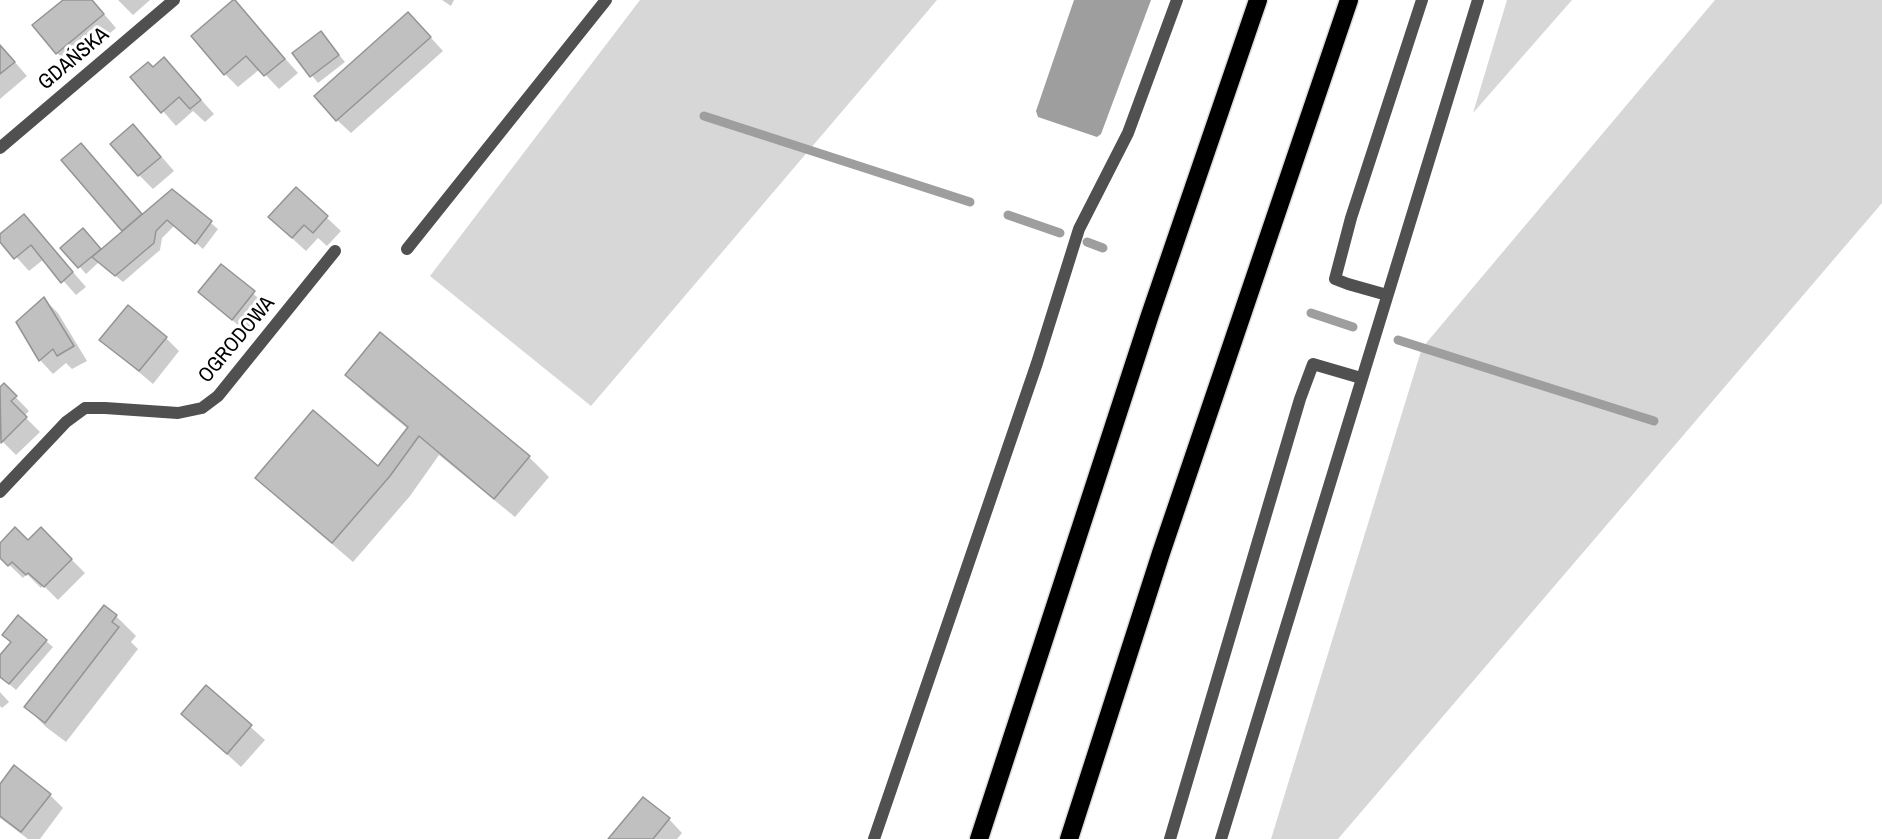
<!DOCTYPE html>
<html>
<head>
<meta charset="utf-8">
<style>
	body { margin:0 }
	canvas { display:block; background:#fff }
</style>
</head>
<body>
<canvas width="1882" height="839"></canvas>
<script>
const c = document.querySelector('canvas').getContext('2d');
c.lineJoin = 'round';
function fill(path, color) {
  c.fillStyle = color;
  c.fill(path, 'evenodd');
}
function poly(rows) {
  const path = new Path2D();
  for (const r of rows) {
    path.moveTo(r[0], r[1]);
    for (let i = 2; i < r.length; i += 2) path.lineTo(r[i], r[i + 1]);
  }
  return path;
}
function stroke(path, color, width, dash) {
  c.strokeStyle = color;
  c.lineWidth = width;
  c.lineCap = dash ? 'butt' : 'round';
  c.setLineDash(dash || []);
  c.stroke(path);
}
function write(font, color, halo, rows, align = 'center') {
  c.font = font + ' "Archivo Narrow",sans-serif';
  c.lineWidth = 6;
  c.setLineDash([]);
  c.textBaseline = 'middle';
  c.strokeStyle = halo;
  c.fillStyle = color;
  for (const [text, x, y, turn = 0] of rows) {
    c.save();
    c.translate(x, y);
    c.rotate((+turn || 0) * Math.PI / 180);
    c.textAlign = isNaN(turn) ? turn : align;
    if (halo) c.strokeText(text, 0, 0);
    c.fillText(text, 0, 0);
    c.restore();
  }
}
const green = poly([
	[640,0,937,0,591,406,430,276],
	[1507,0,1572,0,1473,113],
	[1715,0,1882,0,1882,203,1338,839,1271,839,1422,348]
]);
const water = poly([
	[1074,0,1151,0,1101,134,1097,137,1038,117,1036,111]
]);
const shadow = poly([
	[65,0,92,0,116,28,71,66,57,53],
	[118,0,150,0,133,15],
	[442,0,454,0,451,6],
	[234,1,298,73,279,89,260,69,238,87,225,74],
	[422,28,443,51,351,133,337,120],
	[327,40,345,62,318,83,294,53],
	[0,45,27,76,0,99],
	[153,68,177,73,214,114,205,122,193,111,176,126,133,77],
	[147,140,174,171,153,189,139,175],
	[81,145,143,215,172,191,218,229,203,249,175,225,162,238,160,250,123,282,99,262,86,274,63,248,90,237,101,250,124,231,63,160],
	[296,189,341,231,327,246,318,238,306,251,284,231],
	[24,216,86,287,76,295,44,259,29,271,0,239,0,236],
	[222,266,267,306,246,332,200,292],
	[44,299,58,313,87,361,72,369,66,363,53,374,40,360],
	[166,338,179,351,153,384,101,340],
	[347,375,529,457,549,477,515,517,439,455,410,496,353,562,277,497,257,477,379,468,408,429,367,395],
	[4,385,29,411,24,416,40,432,16,455,0,439,0,389],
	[41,529,85,573,58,600,43,585,41,588,27,574,23,578,0,556,0,545,28,542],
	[116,616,136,636,131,642,138,649,66,742,46,727,26,707],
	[46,641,53,647,16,690,0,676,0,657,12,643],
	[206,687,265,740,241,767,197,727],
	[0,692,9,702,2,708,0,706],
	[0,786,50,795,63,808,40,839,28,839,0,818],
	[669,819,682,833,677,839,610,839]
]);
const stream = poly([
	[704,116,970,202],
	[1008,215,1060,233],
	[1087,242,1103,248],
	[1311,313,1353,327],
	[1398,340,1654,421]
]);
const building = poly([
	[63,0,92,0,104,14,56,54,32,25,63,0],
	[233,0,235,0,285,59,264,76,246,56,224,75,191,36,233,0],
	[408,12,431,37,336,121,314,96,408,12],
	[321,31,339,55,310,77,292,53,321,31],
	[0,45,15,62,0,74,0,45],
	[164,57,201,100,190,109,179,97,161,113,130,77,148,62,153,67,164,57],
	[133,124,161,157,138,176,110,144,133,124],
	[81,143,142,214,122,231,61,160,81,143],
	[296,187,328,216,313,233,304,225,292,238,268,217,296,187],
	[172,189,212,221,195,244,167,220,156,231,154,243,115,276,92,257,172,189],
	[24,214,73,272,61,283,31,245,14,259,0,242,0,234,24,214],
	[83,228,101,249,78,268,60,248,83,228],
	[221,264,255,291,232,320,198,292,221,264],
	[44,297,74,346,57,356,53,349,39,361,16,322,44,297],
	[128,305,167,337,139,371,99,340,128,305],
	[380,332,530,456,494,499,419,436,390,476,332,543,255,478,313,410,378,466,408,427,345,375,380,332],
	[4,383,17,396,11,401,27,417,1,443,0,387,4,383],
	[15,527,28,540,41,527,72,559,44,587,28,573,26,575,12,562,8,566,0,558,0,543,15,527],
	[104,605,117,615,112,622,119,627,45,723,24,707,104,605],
	[18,615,47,640,9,684,0,677,0,655,11,642,2,635,18,615],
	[206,685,252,725,227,754,181,714,206,685],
	[14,765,51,794,21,832,0,816,0,784,14,765],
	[643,797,670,818,653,839,608,839,643,797]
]);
const service = poly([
	[407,249,606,0],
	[1387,295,1348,284,1335,279,1351,218,1422,0],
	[874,839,1037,363,1079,229,1128,133,1177,0],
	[1170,839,1300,399,1313,364,1361,378]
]);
const minor = poly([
	[0,148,174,0],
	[0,492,66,422,85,408,105,408,178,413,202,408,218,396,335,251],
	[1221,839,1478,0]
]);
const motorway = poly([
	[979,839,1150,315,1258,0],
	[1069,839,1161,553,1349,0]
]);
const streetNames = [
	["GDAŃSKA",74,59,-40],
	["OGRODOWA",237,340,-50]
];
fill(green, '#d7d7d7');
fill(water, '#9e9e9e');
fill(shadow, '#0003');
stroke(stream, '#9e9e9e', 9);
fill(building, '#c0c0c0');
stroke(building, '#949494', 1.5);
stroke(motorway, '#dbdbdb', 21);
stroke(service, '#505050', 12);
stroke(minor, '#505050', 12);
stroke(motorway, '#000', 18);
write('21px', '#000', '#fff', streetNames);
</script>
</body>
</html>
